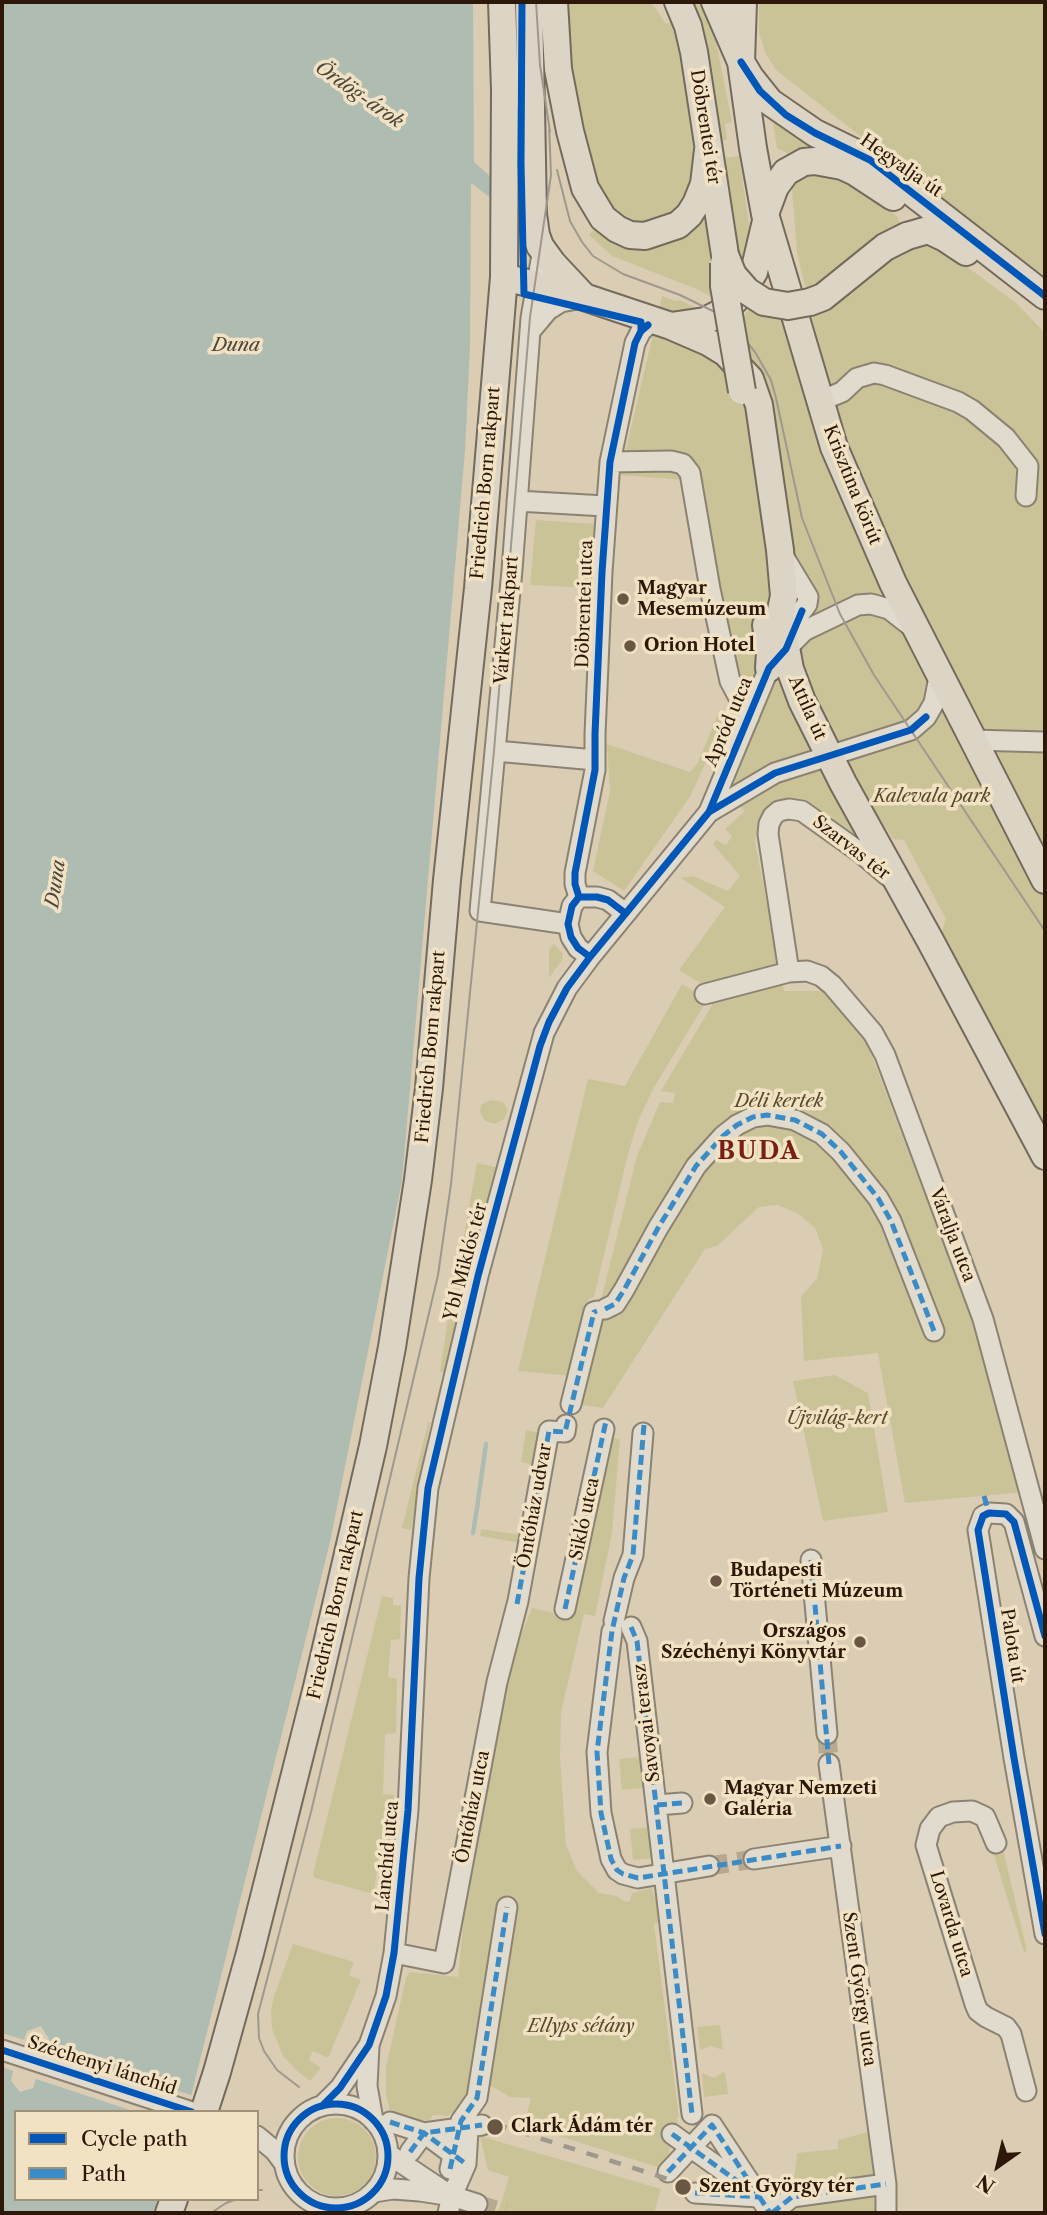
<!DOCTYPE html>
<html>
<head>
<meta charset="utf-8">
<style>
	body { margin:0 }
	#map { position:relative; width:1047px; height:2215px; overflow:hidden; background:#dacdb3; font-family:"Libre Caslon Text",serif }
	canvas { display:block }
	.frame { position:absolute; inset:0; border:4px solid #2c1708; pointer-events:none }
	.legend { position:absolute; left:14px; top:2110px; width:245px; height:91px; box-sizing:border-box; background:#f1e2c4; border:2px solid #a29179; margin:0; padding:9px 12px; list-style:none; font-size:21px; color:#2c1708 }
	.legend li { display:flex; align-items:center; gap:14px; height:35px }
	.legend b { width:35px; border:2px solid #a29179 }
	.north { position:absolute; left:963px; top:2131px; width:70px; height:70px; -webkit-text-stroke:5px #f1e2c4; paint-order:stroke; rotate:214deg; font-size:19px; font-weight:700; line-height:28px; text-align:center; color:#2c1708 }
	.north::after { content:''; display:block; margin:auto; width:24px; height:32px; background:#2c1708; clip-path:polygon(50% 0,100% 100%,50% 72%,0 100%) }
</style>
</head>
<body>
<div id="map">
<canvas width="1047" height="2215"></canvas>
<div class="frame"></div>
<ul class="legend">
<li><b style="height:9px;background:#0057b8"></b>Cycle path</li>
<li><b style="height:9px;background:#3b8cc6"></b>Path</li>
</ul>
<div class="north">N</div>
</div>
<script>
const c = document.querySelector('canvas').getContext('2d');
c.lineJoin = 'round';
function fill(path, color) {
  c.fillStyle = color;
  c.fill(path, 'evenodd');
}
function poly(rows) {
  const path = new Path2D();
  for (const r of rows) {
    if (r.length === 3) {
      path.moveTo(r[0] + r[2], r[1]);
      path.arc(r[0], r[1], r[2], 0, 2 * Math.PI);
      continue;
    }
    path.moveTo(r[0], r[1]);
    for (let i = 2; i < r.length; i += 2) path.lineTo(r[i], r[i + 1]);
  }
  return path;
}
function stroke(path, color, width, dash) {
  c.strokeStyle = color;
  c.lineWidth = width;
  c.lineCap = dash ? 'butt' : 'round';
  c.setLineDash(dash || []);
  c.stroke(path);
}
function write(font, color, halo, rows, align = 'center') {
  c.font = font + ' "Libre Caslon Text",serif';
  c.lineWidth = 7;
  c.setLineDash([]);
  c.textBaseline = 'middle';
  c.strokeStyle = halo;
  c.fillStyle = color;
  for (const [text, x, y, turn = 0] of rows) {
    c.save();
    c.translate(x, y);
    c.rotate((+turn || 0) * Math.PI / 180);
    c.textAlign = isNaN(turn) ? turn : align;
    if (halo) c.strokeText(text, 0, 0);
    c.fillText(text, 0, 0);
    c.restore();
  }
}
const green = poly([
	[565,2,651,2,666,24,674,21,683,59,696,162,739,156,751,238,749,261,720,302,699,290,612,256,589,235,609,213,589,176,568,51],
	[691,2,703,2,712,21,732,122,725,124,727,140,718,141],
	[759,2,1045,2,1045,276,942,200,776,70,766,54,759,33],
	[775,121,796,137,828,152,789,163,787,153,777,148,773,123],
	[806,169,849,180,898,217,900,228,824,282,806,291,797,253,791,177],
	[924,244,935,245,951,255,1016,303,1045,333,1045,1127,942,931,946,919,904,840,893,839,884,825,854,841,778,804,758,821,755,842,784,991,822,991,863,1033,974,1324,1024,1492,905,1503,878,1353,804,1361,801,1296,817,1279,823,1250,815,1228,797,1213,777,1205,759,1207,717,1246,705,1249,603,1408,575,1404,637,1156,660,1102,673,1103,675,1093,661,1091,712,1005,707,987,679,970,725,907,681,878,693,876,728,891,740,876,713,844,716,840,726,845,732,836,725,829,745,811,720,793,757,708,738,677,698,481,620,475,662,296,675,301,680,300,721,321,743,316,751,308,860,280,902,251],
	[536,520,595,524,591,588,530,585],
	[719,712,727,715,691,795,624,891,593,871,610,791,607,744,690,772,697,764],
	[554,944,563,954,562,960,549,978,549,949],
	[682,984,703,997,704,1005,653,1089,638,1121,628,1154,594,1297,589,1299,585,1313,573,1376,518,1371,588,1079,625,1086],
	[491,1100,503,1102,508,1110,504,1119,495,1124,485,1121,480,1112,481,1105],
	[477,1163,499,1168,475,1244,463,1241],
	[451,1298,460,1300,445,1373,440,1372],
	[835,1375,868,1393,888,1512,823,1521,793,1381],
	[430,1422,411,1530,402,1528,428,1423],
	[593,1428,613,1430,613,1438,620,1439,612,1533,595,1616,584,1614,561,1712,560,1757,566,1845,577,1871,599,1893,617,1896,625,1902,630,1901,632,1893,652,1888,661,1921,654,1924,679,2117,677,2117,678,2129,672,2130,667,2170,524,2125,531,2098,510,2097,486,2083,463,2108,447,2116,433,2115,429,2121,420,2120,396,2122,390,2111,386,2095,386,2067,406,1978,410,1972,458,1977,466,1898,503,1680,532,1608,559,1614],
	[526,1430,541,1433,536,1465,521,1462],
	[481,1529,522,1535,521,1543,480,1536],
	[382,1596,393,1598,393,1605,401,1606,400,1639,391,1640,388,1677,397,1679,396,1733,385,1734,383,1794,394,1795,390,1847,379,1847,374,1894,315,1878,313,1874],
	[641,1757,643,1788,622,1790,619,1759],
	[651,1827,654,1858,633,1860,630,1829],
	[1003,1849,1027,1951,1024,1952,993,1852],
	[293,1944,354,1962,349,1975,361,1980,328,2058,313,2051,309,2060,321,2068,310,2081,295,2069,283,2056,272,2028,271,2012,274,1996],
	[720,2025,723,2050,711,2046,700,2050,697,2027],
	[725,2071,728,2094,704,2097,702,2073,714,2078],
	[337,2157,39],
	[872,2131,880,2213,791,2213,797,2153,838,2149,838,2140],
	[480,2136,661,2189,654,2213,498,2213,509,2177,488,2170]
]);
const water = poly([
	[2,2,473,2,474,162,493,179,492,199,471,183,470,346,465,451,402,1181,330,1542,187,2112,16,2112,16,2199,158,2199,153,2213,2,2213]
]);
const pier = poly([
	[41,2026,49,2039,47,2048,194,2096,190,2112,136,2112,36,2079,33,2088,20,2092,11,2081,13,2071,2,2067,2,2033,24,2040,27,2031]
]);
const stream = poly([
	[478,1500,486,1444],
	[473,1533,478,1502]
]);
const minorTunnel = poly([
	[827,1734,829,1764],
	[709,1866,754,1859],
	[477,2204,505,2213]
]);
const minor = poly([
	[543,249,531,318,512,570,480,911,568,924],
	[532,329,548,310,561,302,582,298],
	[820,401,842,392,857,378,874,373,885,375,958,402,972,410,1006,438,1028,466,1026,496],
	[610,462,671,461,683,464,690,473,710,589,730,681,749,717],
	[517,501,605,506],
	[782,554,808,597,807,604,798,616,787,645],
	[972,740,1045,742],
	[496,751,595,760],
	[709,812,775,773,911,730,926,717,934,703,939,677],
	[579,897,575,884,575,873,595,770,595,734,602,572,610,462,635,343,641,331,654,319],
	[590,957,578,948,571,937,568,924,572,906,579,897,597,897,608,900,625,913],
	[789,972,768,834,769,824,773,816,779,811,789,809,802,811,861,853,888,876],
	[705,994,789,972,807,971,821,976,832,985,873,1033,885,1055,983,1319,1045,1549],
	[605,1309,615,1304,624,1290,658,1228,696,1166,723,1136,737,1125,753,1117,767,1115,795,1120,822,1134,841,1152,878,1198,891,1221,934,1331],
	[571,1404,594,1312,597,1311],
	[811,1560,827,1734],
	[565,1609,604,1429],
	[614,1621,624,1578,633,1555,643,1433],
	[631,1627,637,1641,692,2114],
	[612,1631,597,1752,601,1813,611,1859,617,1870,623,1874,638,1878,709,1866],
	[1045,1636,1014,1522,1006,1514,989,1513,983,1516,978,1530,1014,1758,1045,1934],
	[829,1764,886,2184,886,2213],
	[657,1805,682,1803],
	[996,1843,985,1817,972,1811,953,1812,939,1817,930,1829,926,1845,975,2004,978,2011,986,2017,1006,2027,1011,2034,1026,2091],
	[754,1859,841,1846],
	[394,1953,444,1963,497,1682,518,1601,549,1431,565,1432,566,1425],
	[369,2046,367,2086,373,2120],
	[2,2050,192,2112],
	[336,2156,52],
	[322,2106,340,2088,369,2045,386,1996,394,1953,408,1810,419,1578,428,1488,478,1276,544,1033,567,988,590,957,709,812,769,668,786,649,804,631,858,605,871,604,889,609,912,627],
	[390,2122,424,2133,463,2162],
	[672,2134,750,2190],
	[257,2136,275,2151,284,2163],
	[410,2152,424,2133,482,2125],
	[388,2154,445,2192],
	[450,2169,461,2121,477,2098,507,1907],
	[668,2172,712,2125,770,2213],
	[374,2192,393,2189,420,2191,452,2196,477,2204],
	[695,2193,759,2197],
	[448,2213,452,2196,466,2164,468,2131],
	[772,2213,792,2197,886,2184]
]);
const major = poly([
	[529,2,533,214,536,235,540,246,553,264,583,296],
	[554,2,558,69,570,131,585,188,603,218,617,229,630,235,645,236,678,225,689,215,696,204,704,184,708,150],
	[678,2,688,26,694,52,725,255],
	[715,2,741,62,750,77,770,102,815,133,870,160,1045,296],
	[743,2,741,62,753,148,765,214,834,447,893,583,1045,880],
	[765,214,775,187,786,172,804,162,815,161,842,166,855,172,893,197],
	[907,236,928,230,945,238,966,252],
	[504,277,584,297,671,326,708,342,726,353,750,379,759,405,780,550,784,596,780,615,790,669,802,701,843,783,931,942,1045,1156],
	[671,326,705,321,724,311,737,298,754,272,766,221],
	[766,625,770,652,769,668],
	[204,2112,217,2072,250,1953,317,1687,373,1446,392,1347,418,1180,429,1088,447,880,478,588,504,277,505,90,502,2],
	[169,2213,174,2199]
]);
const tram = poly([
	[536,2,540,65,550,132],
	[557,170,570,221,582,242,593,256,623,274,680,295,719,314,741,335,755,352,771,380,776,398,802,518,840,614,874,675,1045,931],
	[299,2087,277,2070,264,2051,259,2038,258,2014,311,1812,438,1275,451,1184,494,751,530,317,551,175,549,124],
	[257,2190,262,2190],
	[211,2213,226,2203,237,2199]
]);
const rail = poly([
	[495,2124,668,2179]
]);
const majorBridge = poly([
	[725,255,733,275,747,291,764,302,788,306,810,302,823,297,885,247,907,236],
	[724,263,724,286,742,391]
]);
const quiet = poly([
	[605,1309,615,1304,624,1290,658,1228,696,1166,723,1136,737,1125,753,1117,767,1115,795,1120,822,1134,841,1152,878,1198,891,1221,934,1331],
	[644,1425,633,1555,624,1578,612,1631,597,1752,601,1813,611,1859,617,1870,623,1874,638,1878,841,1846],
	[984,1496,989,1513],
	[811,1560,829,1764],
	[517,1604,549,1431,565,1432,594,1312,597,1311],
	[565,1609,606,1421],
	[631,1627,637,1641,692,2114],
	[657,1805,682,1803],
	[390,2122,424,2133,466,2164],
	[672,2134,751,2191],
	[410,2152,424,2133,482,2125],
	[450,2169,461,2121,477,2098,507,1907],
	[668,2172,712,2125,770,2213],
	[695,2193,760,2197],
	[772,2213,792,2197,886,2184]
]);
const cycleway = poly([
	[522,2,521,163,524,294,641,322,641,331],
	[741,62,760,91,786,115,815,133,870,160,1045,296],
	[709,812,775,773,911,730,926,717],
	[579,897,575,884,575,873,595,770,595,734,602,572,610,462,635,343,641,331,648,325],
	[590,957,578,948,571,937,568,924,572,906,579,897,597,897,608,900,625,913],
	[1045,1636,1014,1522,1006,1514,989,1513,983,1516,978,1530,1014,1758,1045,1934],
	[2,2050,192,2112],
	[336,2156,52],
	[322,2106,340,2088,369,2045,386,1996,394,1953,408,1810,419,1578,428,1488,478,1276,540,1046,549,1022,567,988,590,957,709,812,769,668,786,649,802,611]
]);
const markers = [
	[623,599,7,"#695744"],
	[630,646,7,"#695744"],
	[716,1581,7,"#695744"],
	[860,1642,7,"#695744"],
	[710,1799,7,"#695744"],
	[495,2127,9,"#695744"],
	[683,2187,9,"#695744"]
];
const streetNames = [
	["Döbrentei tér",705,127,81],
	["Hegyalja út",901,166,35],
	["Friedrich Born rakpart",486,483,-85],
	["Krisztina körút",852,485,68],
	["Döbrentei utca",585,604,-88],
	["Várkert rakpart",507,620,-85],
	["Attila út",807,708,66],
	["Apród utca",729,722,-67],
	["Szarvas tér",851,848,38],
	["Friedrich Born rakpart",431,1047,-85],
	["Váralja utca",952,1235,69],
	["Ybl Miklós tér",466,1262,-75],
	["Öntőház udvar",535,1506,-80],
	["Sikló utca",585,1519,-78],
	["Friedrich Born rakpart",336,1605,-77],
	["Palota út",1012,1646,81],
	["Savoyai terasz",647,1723,-97],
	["Öntőház utca",473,1807,-79],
	["Lánchíd utca",388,1856,-85],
	["Lovarda utca",951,1924,73],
	["Szent György utca",859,1989,82],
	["Széchenyi lánchíd",102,2066,18]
];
const poiNames = [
	["Magyar",637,589],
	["Mesemúzeum",637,610],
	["Orion Hotel",644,646],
	["Budapesti",730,1571],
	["Történeti Múzeum",730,1592],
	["Országos",846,1632,"right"],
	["Széchényi Könyvtár",846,1653,"right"],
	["Magyar Nemzeti",724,1789],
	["Galéria",724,1810],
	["Clark Ádám tér",511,2127],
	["Szent György tér",699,2187]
];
const parkNames = [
	["Kalevala park",932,797],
	["Déli kertek",779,1102],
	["Újvilág-kert",837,1419],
	["Ellyps sétány",581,2027]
];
const waterNames = [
	["Ördög-árok",359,95,35],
	["Duna",236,346],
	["Duna",56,884,-82]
];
const districtNames = [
	["BUDA",759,1152]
];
fill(green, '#cac398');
fill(water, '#afbcb2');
fill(pier, '#dacdb3');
stroke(stream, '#afbcb2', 4.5);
stroke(minorTunnel, '#b7a991', 19, [19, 10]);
stroke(minor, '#8c8272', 23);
stroke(major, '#746a5c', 30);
stroke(minor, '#e1dbce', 19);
stroke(major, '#dcd5c6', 26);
stroke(tram, '#9f988d', 2);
stroke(rail, '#9f988d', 4.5, [12, 12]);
stroke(majorBridge, '#746a5c', 30, []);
stroke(majorBridge, '#dcd5c6', 26);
stroke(quiet, '#3b8cc6', 5, [10, 5]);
stroke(cycleway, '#0057b8', 7);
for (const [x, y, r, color] of markers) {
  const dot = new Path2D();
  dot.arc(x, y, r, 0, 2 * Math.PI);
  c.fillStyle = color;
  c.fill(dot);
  stroke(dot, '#f1e2c4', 2.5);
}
write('18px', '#2c1708', '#f1e2c4', streetNames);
write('bold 18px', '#2c1708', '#f1e2c4', poiNames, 'left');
write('italic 18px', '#58482c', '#f1e2c4', parkNames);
write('italic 19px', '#4e463b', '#f1e2c4', waterNames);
c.letterSpacing = '2px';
write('bold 24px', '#7a1f14', '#f1e2c4', districtNames);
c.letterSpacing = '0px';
</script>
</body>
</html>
